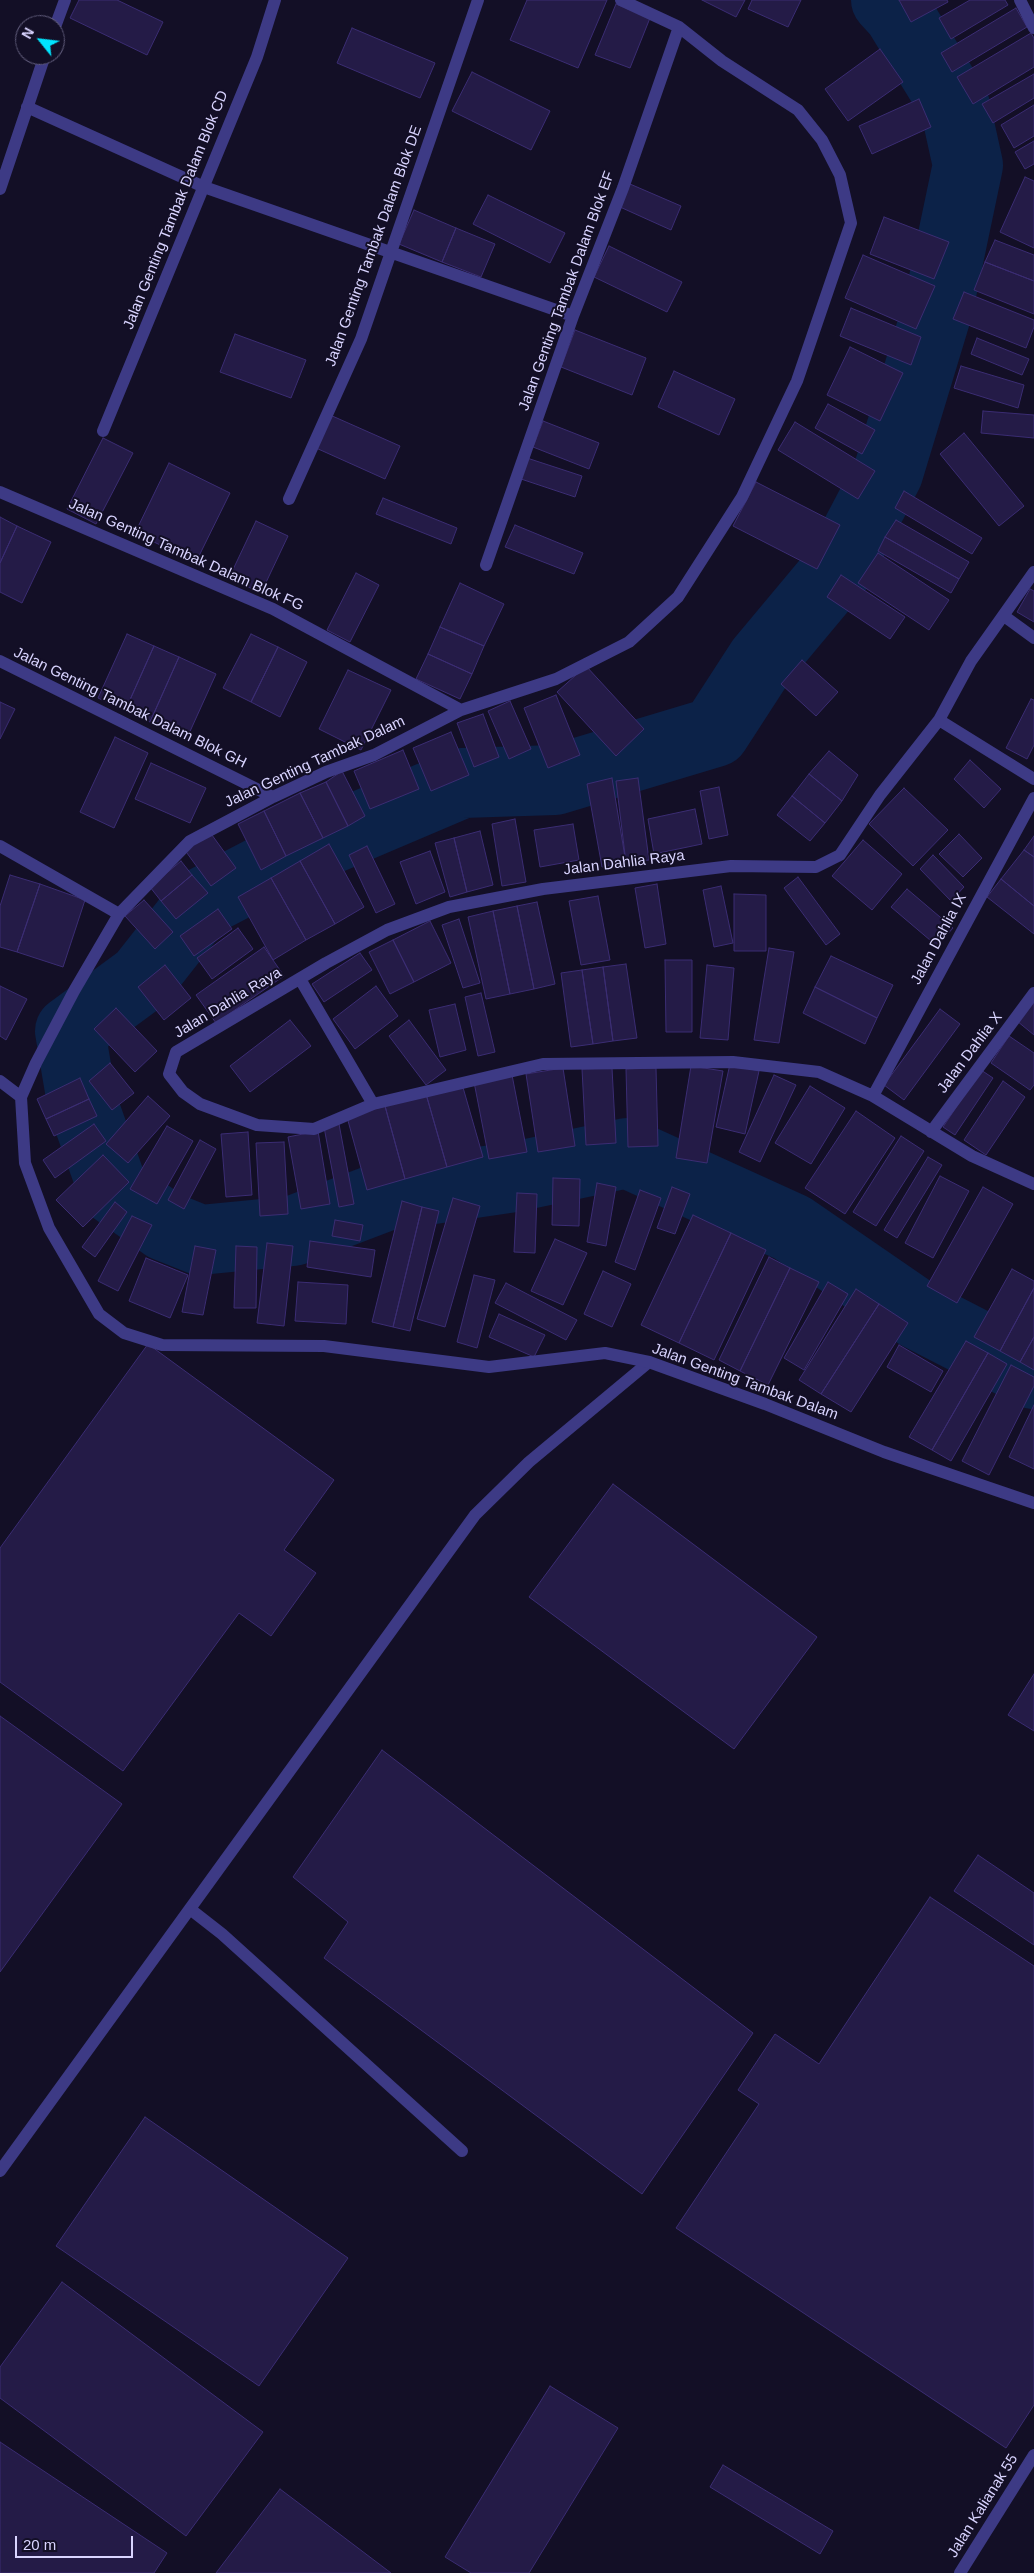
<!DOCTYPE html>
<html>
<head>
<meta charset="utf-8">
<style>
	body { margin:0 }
	#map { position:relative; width:1034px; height:2573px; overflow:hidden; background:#130f26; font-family:Helvetica,sans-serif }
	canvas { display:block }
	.north { position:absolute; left:15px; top:15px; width:50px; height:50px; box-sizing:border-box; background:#130f26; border:1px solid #625e7d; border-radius:50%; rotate:299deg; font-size:14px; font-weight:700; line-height:20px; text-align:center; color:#d9d4ff }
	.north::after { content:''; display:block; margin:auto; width:18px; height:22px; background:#00e5ff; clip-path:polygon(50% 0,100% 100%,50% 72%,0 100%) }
	.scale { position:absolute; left:15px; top:2536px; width:118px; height:22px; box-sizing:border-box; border:2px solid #d9d4ff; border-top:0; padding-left:6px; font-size:15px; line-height:18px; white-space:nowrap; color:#d9d4ff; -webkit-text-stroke:4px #130f26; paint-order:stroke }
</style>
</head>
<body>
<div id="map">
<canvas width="1034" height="2573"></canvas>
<div class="north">N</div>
<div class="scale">20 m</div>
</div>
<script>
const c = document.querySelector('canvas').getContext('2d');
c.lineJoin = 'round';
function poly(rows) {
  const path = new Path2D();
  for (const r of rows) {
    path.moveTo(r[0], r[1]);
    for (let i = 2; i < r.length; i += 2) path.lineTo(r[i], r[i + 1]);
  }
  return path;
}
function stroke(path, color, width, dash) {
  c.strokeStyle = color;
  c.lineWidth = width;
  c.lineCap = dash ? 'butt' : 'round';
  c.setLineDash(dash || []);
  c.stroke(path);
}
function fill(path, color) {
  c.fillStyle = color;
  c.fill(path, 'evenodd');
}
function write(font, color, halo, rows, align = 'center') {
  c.font = font + ' Helvetica,sans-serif';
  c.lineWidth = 4;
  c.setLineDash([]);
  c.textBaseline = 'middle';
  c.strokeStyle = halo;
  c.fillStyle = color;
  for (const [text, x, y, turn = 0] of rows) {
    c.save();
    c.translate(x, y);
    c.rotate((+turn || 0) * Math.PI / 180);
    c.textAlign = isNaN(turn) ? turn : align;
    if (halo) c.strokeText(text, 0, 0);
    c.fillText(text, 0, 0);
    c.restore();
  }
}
const river = poly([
	[886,0,898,13,955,106,968,165,938,308,888,473,837,570,761,661,715,732,555,780,462,783,295,854,201,903,142,978,70,1031,82,1102,113,1189,165,1226,200,1240,293,1231,385,1196,514,1177,627,1153,792,1228,917,1314,1034,1374]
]);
const building = poly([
	[79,0,117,0,163,22,147,55,70,18,79,0],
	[527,0,607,0,578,68,510,40,527,0],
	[702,0,745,0,736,17,702,0],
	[752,0,801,0,788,27,748,9,752,0],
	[899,0,947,0,948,2,911,22,899,0],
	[970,0,1005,0,1008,5,951,39,939,18,970,0],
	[616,4,650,18,630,68,595,55,616,4],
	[1016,8,1027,27,952,72,941,53,1016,8],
	[352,28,435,63,420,98,337,63,352,28],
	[1031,33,1034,38,1034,67,973,104,957,77,1031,33],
	[880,49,903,82,848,121,825,89,880,49],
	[472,72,550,111,531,150,452,111,472,72],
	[1034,74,1034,98,993,123,982,104,1034,74],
	[919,99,931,127,872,154,859,126,919,99],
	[1034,105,1034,136,1014,148,1001,125,1034,105],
	[1034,141,1034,164,1025,169,1015,152,1034,141],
	[1025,177,1034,181,1034,248,1000,232,1025,177],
	[630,184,681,206,671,230,620,207,630,184],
	[488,195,565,233,550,263,473,224,488,195],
	[414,210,456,228,442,262,399,244,414,210],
	[884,217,949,242,934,279,870,254,884,217],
	[456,228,495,244,481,277,442,262,456,228],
	[995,240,1034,255,1034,281,985,262,995,240],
	[609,246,682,282,667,312,594,277,609,246],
	[863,255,935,286,916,329,845,298,863,255],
	[985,262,1034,281,1034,314,974,290,985,262],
	[964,292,1034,320,1034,327,1026,348,953,319,964,292],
	[851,308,921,337,911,365,840,336,851,308],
	[575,330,646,358,632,395,561,367,575,330],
	[235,334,306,360,291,398,220,372,235,334],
	[977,338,1029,359,1022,375,971,354,977,338],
	[850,347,903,373,880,421,827,395,850,347],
	[961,366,1024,385,1018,408,954,388,961,366],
	[674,371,735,399,719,435,658,407,674,371],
	[828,404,875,430,862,454,815,428,828,404],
	[983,411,1034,415,1034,438,981,433,983,411],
	[330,415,400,446,385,479,316,448,330,415],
	[543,421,599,443,589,469,533,447,543,421],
	[795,422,875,471,858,499,778,450,795,422],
	[964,433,1024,506,999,526,940,454,964,433],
	[103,438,133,453,96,524,67,509,103,438],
	[527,458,582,476,575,497,521,479,527,458],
	[169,463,230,493,196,562,135,533,169,463],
	[756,482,840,525,817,569,733,526,756,482],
	[904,491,982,538,972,554,895,508,904,491],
	[383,498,457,528,451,544,376,514,383,498],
	[0,517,17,526,0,563,0,517],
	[896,520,969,562,959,579,885,537,896,520],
	[256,521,288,536,261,593,229,578,256,521],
	[515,525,583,553,574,574,505,547,515,525],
	[17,526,51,542,22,603,0,592,0,563,17,526],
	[885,537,959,579,951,593,878,551,885,537],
	[878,553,949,600,929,630,858,583,878,553],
	[356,573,379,585,350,642,327,630,356,573],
	[841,575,905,617,890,639,827,597,841,575],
	[460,583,504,604,484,646,440,627,460,583],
	[1030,589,1034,591,1034,622,1017,612,1030,589],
	[440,627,484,646,472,674,428,654,440,627],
	[127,634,154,646,125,711,98,698,127,634],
	[251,634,278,647,251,702,223,688,251,634],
	[154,646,179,657,150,722,125,711,154,646],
	[278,647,307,662,280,717,251,702,278,647],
	[428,654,472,674,460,699,416,679,428,654],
	[179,657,216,674,187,738,150,722,179,657],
	[802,660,838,692,816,716,781,684,802,660],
	[586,666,644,729,616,756,557,692,586,666],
	[348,670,391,690,361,750,319,729,348,670],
	[556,695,580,755,548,768,524,708,556,695],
	[1031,699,1034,700,1034,745,1027,759,1006,748,1031,699],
	[510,701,531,749,509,759,488,711,510,701],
	[0,702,15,709,0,739,0,702],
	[483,714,499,757,474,767,457,723,483,714],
	[451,732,469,775,431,791,413,748,451,732],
	[115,737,148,753,114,828,80,812,115,737],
	[403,750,419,789,370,809,354,771,403,750],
	[829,751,858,775,842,801,809,774,829,751],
	[970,760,1001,789,984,808,954,779,970,760],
	[151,763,206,788,190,823,135,799,151,763],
	[342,771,365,816,348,826,326,782,342,771],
	[809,774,842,801,825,823,792,796,809,774],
	[612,778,626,863,602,867,587,784,612,778],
	[638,778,649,860,626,863,616,781,638,778],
	[326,782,348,826,323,838,300,793,326,782],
	[719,787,728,835,709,839,700,791,719,787],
	[904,788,948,830,913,866,869,824,904,788],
	[300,793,323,838,286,856,264,811,300,793],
	[792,796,825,823,810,841,777,815,792,796],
	[695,809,702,844,654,854,648,819,695,809],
	[264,811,286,856,261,870,238,824,264,811],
	[515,819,526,882,502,886,492,824,515,819],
	[573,824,579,860,540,867,534,830,573,824],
	[209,831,236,868,211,886,184,849,209,831],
	[480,831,493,885,467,892,454,838,480,831],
	[959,834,982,858,963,877,939,854,959,834],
	[1034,836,1034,857,1024,850,1034,836],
	[454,838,467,892,450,897,435,843,454,838],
	[863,840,902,874,872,910,832,876,863,840],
	[329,844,364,907,335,924,300,861,329,844],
	[367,846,395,904,376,913,349,855,367,846],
	[1024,850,1034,857,1034,906,1001,879,1024,850],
	[430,851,445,892,416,904,400,862,430,851],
	[933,855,964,887,951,901,920,869,933,855],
	[181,861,192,875,161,901,150,887,181,861],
	[300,861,335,924,306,940,271,878,300,861],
	[10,875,40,884,17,952,0,947,0,906,10,875],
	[192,875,208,893,176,919,161,901,192,875],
	[798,877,840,934,826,945,784,888,798,877],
	[271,878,306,940,273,960,238,897,271,878],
	[1001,879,1034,906,1034,934,987,897,1001,879],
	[40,884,85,900,63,967,17,952,40,884],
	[657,884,666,944,645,948,635,888,657,884],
	[721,886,733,943,714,947,703,890,721,886],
	[907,889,953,928,937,946,891,907,907,889],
	[734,894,766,895,766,951,734,951,734,894],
	[598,896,610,960,581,965,569,901,598,896],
	[144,900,173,932,155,949,125,916,144,900],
	[537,902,555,984,534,989,517,906,537,902],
	[517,906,534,989,510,994,493,911,517,906],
	[218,909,232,929,194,956,180,936,218,909],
	[493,911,510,994,486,999,468,917,493,911],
	[459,919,480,983,463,988,442,925,459,919],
	[430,921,451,963,414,982,393,940,430,921],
	[238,928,253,949,212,979,197,958,238,928],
	[393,940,414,982,390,994,369,952,393,940],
	[264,947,284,976,216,1023,196,995,264,947],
	[769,948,794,952,779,1043,754,1040,769,948],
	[360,953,372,970,324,1002,312,984,360,953],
	[831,956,893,985,877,1018,815,987,831,956],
	[665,960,692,960,692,1032,666,1032,665,960],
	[626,964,637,1038,613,1041,603,967,626,964],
	[165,965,191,998,164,1020,138,987,165,965],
	[707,965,734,968,728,1040,700,1038,707,965],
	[603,967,613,1041,593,1044,582,970,603,967],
	[582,970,593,1044,571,1047,561,973,582,970],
	[0,986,27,999,6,1040,0,1036,0,986],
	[376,986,398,1016,355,1049,333,1019,376,986],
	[815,987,877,1018,865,1044,803,1013,815,987],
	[481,993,495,1052,478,1056,465,997,481,993],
	[1034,999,1034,1035,1017,1021,1034,999],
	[455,1004,466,1050,440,1057,429,1010,455,1004],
	[116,1008,157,1051,135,1072,94,1029,116,1008],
	[940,1009,960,1024,904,1100,884,1085,940,1009],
	[290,1020,311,1046,250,1092,230,1066,290,1020],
	[409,1020,446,1070,426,1085,389,1036,409,1020],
	[1009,1036,1034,1053,1034,1085,1030,1090,991,1063,1009,1036],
	[110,1063,134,1093,112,1110,89,1081,110,1063],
	[730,1064,759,1071,745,1134,716,1127,730,1064],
	[691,1066,723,1071,707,1163,676,1158,691,1066],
	[563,1068,575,1146,538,1152,526,1074,563,1068],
	[612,1068,616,1143,586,1145,582,1069,612,1068],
	[656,1068,658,1146,628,1147,626,1069,656,1068],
	[981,1070,993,1078,955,1135,943,1127,981,1070],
	[512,1075,527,1152,489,1159,474,1082,512,1075],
	[774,1075,796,1085,760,1162,739,1152,774,1075],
	[80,1078,89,1099,46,1119,37,1099,80,1078],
	[1003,1081,1025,1097,986,1155,964,1140,1003,1081],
	[462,1084,483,1157,447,1167,426,1094,462,1084],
	[810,1086,845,1108,811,1164,775,1143,810,1086],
	[426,1094,447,1167,405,1179,385,1106,426,1094],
	[148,1096,170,1116,128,1163,106,1144,148,1096],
	[89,1099,97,1116,54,1136,46,1119,89,1099],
	[385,1106,405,1179,367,1190,347,1117,385,1106],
	[856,1111,895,1138,845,1214,805,1188,856,1111],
	[94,1124,106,1141,55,1178,43,1160,94,1124],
	[339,1124,354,1204,339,1207,324,1127,339,1124],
	[167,1126,193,1141,157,1204,130,1189,167,1126],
	[318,1131,330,1204,301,1209,288,1137,318,1131],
	[248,1132,252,1195,226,1197,221,1134,248,1132],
	[901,1136,924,1151,876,1226,853,1212,901,1136],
	[200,1140,216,1149,184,1209,168,1200,200,1140],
	[284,1142,288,1214,260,1216,256,1143,284,1142],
	[103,1155,129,1182,83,1227,56,1200,103,1155],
	[928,1157,942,1165,897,1238,884,1230,928,1157],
	[940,1176,969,1191,933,1258,905,1243,940,1176],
	[553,1178,580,1179,579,1226,552,1225,553,1178],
	[597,1183,616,1187,606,1246,587,1242,597,1183],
	[672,1187,690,1194,675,1234,657,1228,672,1187],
	[983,1187,1013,1204,957,1303,927,1286,983,1187],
	[640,1190,661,1198,635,1270,615,1262,640,1190],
	[517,1193,537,1194,535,1253,514,1252,517,1193],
	[453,1198,480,1206,445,1327,417,1319,453,1198],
	[402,1201,422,1207,393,1327,372,1322,402,1201],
	[115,1202,127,1212,95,1257,82,1247,115,1202],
	[422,1207,439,1211,410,1331,393,1327,422,1207],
	[693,1215,731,1233,679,1343,641,1325,693,1215],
	[132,1216,152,1225,118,1291,98,1281,132,1216],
	[335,1220,363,1225,360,1241,332,1236,335,1220],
	[731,1233,766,1250,714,1360,679,1343,731,1233],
	[555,1239,587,1253,563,1305,531,1291,555,1239],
	[310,1241,375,1250,371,1277,307,1267,310,1241],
	[267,1243,293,1246,284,1326,257,1323,267,1243],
	[195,1246,216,1250,203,1315,182,1312,195,1246],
	[236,1246,257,1247,256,1308,234,1308,236,1246],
	[769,1257,790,1268,740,1371,719,1360,769,1257],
	[146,1258,188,1275,170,1318,129,1301,146,1258],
	[790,1268,819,1282,768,1385,740,1371,790,1268],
	[1012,1269,1034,1281,1034,1288,1000,1351,974,1337,1012,1269],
	[603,1271,631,1284,612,1327,584,1314,603,1271],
	[474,1275,495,1280,477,1348,457,1342,474,1275],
	[298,1282,348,1285,346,1324,295,1321,298,1282],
	[828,1282,848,1294,804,1370,784,1358,828,1282],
	[506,1283,577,1320,566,1340,495,1303,506,1283],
	[1034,1288,1034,1337,1020,1362,1000,1351,1034,1288],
	[856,1289,879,1304,821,1394,799,1380,856,1289],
	[879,1304,908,1323,851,1412,821,1394,879,1304],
	[499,1314,545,1335,534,1357,489,1337,499,1314],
	[1034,1337,1034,1370,1020,1362,1034,1337],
	[966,1341,988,1353,932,1450,909,1437,966,1341],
	[148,1344,334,1480,284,1550,316,1573,271,1636,239,1613,123,1771,0,1682,0,1548,148,1344],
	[899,1345,943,1371,931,1392,887,1367,899,1345],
	[988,1353,1007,1364,951,1461,932,1450,988,1353],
	[1011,1365,1034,1377,1034,1386,989,1475,962,1461,1011,1365],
	[1034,1405,1034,1469,1009,1457,1034,1405],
	[613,1484,817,1637,734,1749,529,1597,613,1484],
	[1034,1674,1034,1731,1008,1715,1034,1674],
	[0,1716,122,1804,0,1972,0,1716],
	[382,1750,753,2033,642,2194,324,1958,348,1922,293,1877,382,1750],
	[978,1855,1034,1893,1034,1945,954,1891,978,1855],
	[930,1897,1034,1966,1034,2405,1006,2448,676,2228,759,2104,738,2090,775,2034,819,2064,930,1897],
	[145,2117,348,2258,259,2386,56,2246,145,2117],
	[62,2282,263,2432,186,2536,0,2398,0,2367,62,2282],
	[550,2386,618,2428,529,2573,471,2573,445,2557,550,2386],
	[0,2442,167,2553,154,2573,0,2573,0,2442],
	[723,2465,833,2531,820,2554,710,2487,723,2465],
	[280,2489,391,2573,216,2573,280,2489]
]);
const service = poly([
	[190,1909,222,1934,462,2151],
	[0,2171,475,1515,529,1462,649,1362],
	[960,2573,1034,2455]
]);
const minor = poly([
	[621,0,679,27,722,61,798,110,822,140,840,175,851,223,797,381,742,497,678,597,629,642,556,679,461,710,374,755,326,772,273,797,190,841,119,914,74,991,36,1063,21,1097,25,1163,49,1228,99,1314,124,1333,162,1345,324,1346,489,1367,605,1353,649,1362,765,1404,884,1452,1034,1503],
	[1020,0,1034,28],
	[55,27,65,0],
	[27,107,204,187,573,316],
	[0,189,45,55],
	[103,431,257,57,275,0],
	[0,492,273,609,461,710],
	[289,499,361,339,478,0],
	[486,565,573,316,623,188,679,27],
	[1034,572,971,661,939,720,880,795,840,855,816,867,731,866,543,889,449,907,387,930,326,963,176,1052,169,1074,183,1092,200,1104,257,1125,314,1129,373,1104,543,1064,733,1062,819,1072,873,1096,972,1156,1034,1184],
	[1004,616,1034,638],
	[0,661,273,797],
	[939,720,1034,779],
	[0,846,119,914],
	[300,979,373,1104],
	[0,1081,21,1097],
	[873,1096,1034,798],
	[931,1132,1034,993]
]);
const streetNames = [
	["Jalan Genting Tambak Dalam Blok CD",176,210,-68],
	["Jalan Genting Tambak Dalam Blok DE",374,246,-70],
	["Jalan Genting Tambak Dalam Blok EF",567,291,-70],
	["Jalan Genting Tambak Dalam Blok FG",186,555,24],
	["Jalan Genting Tambak Dalam Blok GH",130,708,26],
	["Jalan Genting Tambak Dalam",315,762,-25],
	["Jalan Dahlia Raya",624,863,-7],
	["Jalan Dahlia IX",939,939,-62],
	["Jalan Dahlia Raya",228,1003,-31],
	["Jalan Dahlia X",970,1053,-53],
	["Jalan Genting Tambak Dalam",745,1382,20],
	["Jalan Kalianak 55",983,2506,-58]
];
stroke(river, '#0c2248', 70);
fill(building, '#241b47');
stroke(building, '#3b2d73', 1);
stroke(service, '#3d3a85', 12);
stroke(minor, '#3d3a85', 12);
write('15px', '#d9d4ff', '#130f26', streetNames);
</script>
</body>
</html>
